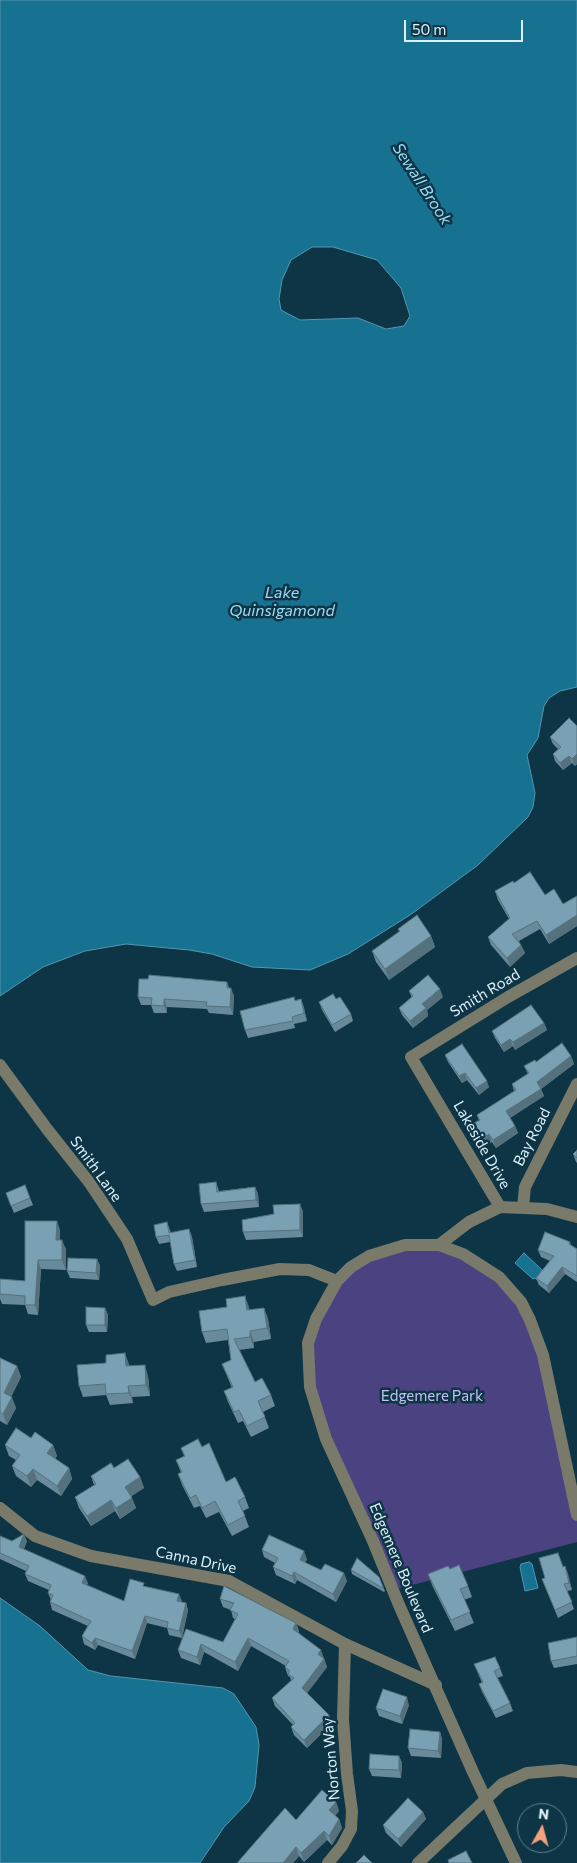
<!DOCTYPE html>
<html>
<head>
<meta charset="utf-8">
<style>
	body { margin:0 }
	#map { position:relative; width:577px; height:1863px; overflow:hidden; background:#0e3545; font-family:Commissioner,sans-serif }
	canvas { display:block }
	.north { position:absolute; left:517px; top:1803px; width:50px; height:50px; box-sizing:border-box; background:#0e3545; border:1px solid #60808e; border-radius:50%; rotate:7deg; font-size:14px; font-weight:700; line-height:20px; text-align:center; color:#dcf1fb }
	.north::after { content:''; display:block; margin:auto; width:18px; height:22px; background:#f0a27a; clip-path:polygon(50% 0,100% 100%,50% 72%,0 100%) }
	.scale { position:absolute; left:404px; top:20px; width:119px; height:22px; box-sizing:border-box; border:2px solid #dcf1fb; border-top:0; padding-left:6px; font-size:15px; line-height:18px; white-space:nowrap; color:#dcf1fb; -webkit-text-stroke:4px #0e3545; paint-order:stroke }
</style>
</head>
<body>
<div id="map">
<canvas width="577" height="1863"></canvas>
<div class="north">N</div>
<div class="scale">50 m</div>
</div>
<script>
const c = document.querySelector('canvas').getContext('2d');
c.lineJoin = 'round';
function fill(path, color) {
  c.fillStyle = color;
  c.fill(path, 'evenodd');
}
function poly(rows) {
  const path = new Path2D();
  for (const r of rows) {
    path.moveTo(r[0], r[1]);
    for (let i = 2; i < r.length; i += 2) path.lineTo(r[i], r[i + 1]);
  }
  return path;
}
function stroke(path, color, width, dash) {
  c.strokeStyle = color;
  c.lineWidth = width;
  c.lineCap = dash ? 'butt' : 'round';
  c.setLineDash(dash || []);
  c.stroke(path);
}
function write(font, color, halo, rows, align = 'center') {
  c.font = font + ' Commissioner,sans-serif';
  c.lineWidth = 5;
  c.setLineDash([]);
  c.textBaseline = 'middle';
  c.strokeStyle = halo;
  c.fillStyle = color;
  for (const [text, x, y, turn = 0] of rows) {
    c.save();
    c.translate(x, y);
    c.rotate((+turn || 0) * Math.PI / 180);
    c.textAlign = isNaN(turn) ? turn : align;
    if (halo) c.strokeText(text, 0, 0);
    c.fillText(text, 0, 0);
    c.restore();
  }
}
const green = poly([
	[439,1245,474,1260,528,1316,577,1516,577,1542,393,1590,326,1439,308,1371,311,1329,351,1267,389,1249]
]);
const water = poly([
	[0,0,577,0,577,687,560,691,549,698,544,706,538,738,527,755,535,793,533,807,528,817,478,865,410,915,348,954,310,970,252,967,212,954,189,950,126,944,85,951,43,967,0,996,0,0],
	[312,247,333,247,377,260,401,288,410,316,404,326,386,329,358,318,300,320,281,310,279,299,282,280,291,260,312,247],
	[524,1253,542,1270,540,1273,542,1274,537,1280,535,1278,533,1279,515,1263,524,1253],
	[529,1562,532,1564,538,1588,525,1591,520,1567,521,1564,529,1562],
	[0,1598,40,1626,88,1670,111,1676,223,1688,234,1694,256,1727,259,1745,255,1787,249,1801,224,1827,200,1863,0,1863,0,1598]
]);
const minor = poly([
	[0,1065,47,1129,89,1182,127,1239,153,1300,169,1292,222,1280,280,1269,309,1270,337,1281],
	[500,1207,411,1057,508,997,577,958],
	[523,1207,525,1187,577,1084],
	[439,1245,463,1254,499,1277,521,1302,530,1320,543,1355,577,1515],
	[0,1508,35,1536,91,1556,229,1581,345,1644,436,1685],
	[328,1863,342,1846,351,1829,352,1811,347,1774,343,1719,345,1644],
	[418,1863,502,1784,527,1773,561,1770,577,1772],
	[516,1863,473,1772,399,1605,373,1541,326,1439,310,1387,308,1343,316,1319,337,1281,351,1267,369,1256,405,1245,439,1245,469,1222,500,1207,547,1209,577,1217]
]);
const wall = poly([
	[577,726,577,764,575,766,572,763,563,770,555,761,553,754,558,749,553,744,550,737],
	[514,883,545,895,563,904,577,896,577,926,549,944,540,929,519,941,525,953,510,967,491,945,488,937,509,919,498,900,495,891],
	[398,929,431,936,435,947,389,980,376,962,372,951,399,932],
	[227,982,229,988,234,996,233,1015,209,1013,207,1009,167,1007,167,1013,154,1013,151,1005,141,1005,138,997],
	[409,991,443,997,427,1010,428,1016,413,1028,402,1015,399,1008,412,998],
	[301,999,307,1021,294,1024,295,1028,248,1038,245,1030,295,1000],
	[336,999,351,1014,353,1021,335,1032,322,1010,319,1002],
	[544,1023,547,1030,515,1050,513,1046,504,1052,495,1038,492,1031],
	[445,1055,489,1087,479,1095,467,1080,462,1083,448,1062],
	[571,1056,574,1064,541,1089,544,1096,510,1118,515,1126,518,1133,496,1148,492,1142,486,1146,477,1131,474,1123,479,1121,477,1115,514,1091,512,1084,528,1074,524,1066,536,1062],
	[577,1150,577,1163,576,1162,573,1154],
	[216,1182,219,1191,255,1187,258,1194,259,1207,204,1212,201,1204],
	[25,1185,33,1205,14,1213,6,1193],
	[303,1211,303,1237,246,1240,243,1232],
	[25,1221,60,1230,60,1240,66,1249,66,1270,41,1269,38,1315,28,1314,25,1305,2,1304,0,1299,0,1279,25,1281],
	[167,1222,171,1233,189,1229,192,1237,197,1267,177,1271,174,1264,170,1242,159,1244,156,1237],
	[570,1242,571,1245,577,1249,577,1282,565,1274,549,1293,539,1285,536,1278,550,1261,541,1257,538,1250],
	[97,1259,100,1266,99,1280,70,1278,67,1271],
	[249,1307,249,1310,264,1308,268,1319,271,1339,254,1342,254,1348,239,1350,255,1382,271,1395,275,1406,263,1412,269,1428,251,1437,243,1421,238,1423,228,1402,224,1391,232,1388,222,1364,231,1360,228,1340,206,1343,202,1332],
	[105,1308,108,1315,107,1332,89,1332,86,1325],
	[0,1358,17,1366,21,1377,11,1397,16,1408,7,1425,0,1421],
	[129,1364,129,1366,148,1376,150,1396,132,1397,133,1403,110,1405,106,1395,83,1397,79,1386],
	[31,1438,53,1445,57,1456,55,1459,69,1468,72,1479,61,1496,37,1480,31,1487,16,1476,12,1466,16,1460,9,1456,5,1445],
	[202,1447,226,1482,245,1497,249,1508,243,1511,249,1527,232,1536,219,1512,206,1518,200,1506,194,1508,182,1485,178,1474,181,1473,176,1460,184,1456,181,1448],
	[114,1468,140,1477,144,1488,131,1496,136,1508,120,1519,115,1511,91,1526,79,1508,75,1497,94,1485,91,1476],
	[0,1536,12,1541,27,1541,24,1549,88,1583,87,1585,124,1601,145,1587,181,1602,186,1603,188,1610,182,1638,169,1635,167,1628,147,1623,135,1659,98,1645,95,1650,84,1644,82,1636,88,1626,52,1610,50,1602,51,1600,48,1593,49,1590,28,1581,25,1574,26,1571,0,1559],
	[262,1550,307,1559,305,1563,321,1570,347,1581,336,1602,297,1580,295,1584,276,1575,273,1567,275,1563,264,1557],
	[565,1566,572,1590,567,1591,574,1609,558,1618,542,1579],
	[450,1569,468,1586,472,1597,464,1600,474,1623,455,1631,432,1585,428,1574],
	[351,1570,379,1577,385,1591,384,1592,352,1574],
	[220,1599,296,1623,299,1631,299,1633,324,1658,327,1667,307,1693,329,1715,332,1723,307,1748,294,1735,291,1727,293,1725,275,1706,272,1698,291,1681,290,1677,288,1676,285,1667,286,1666,251,1646,238,1671,204,1652,200,1665,181,1658,178,1650,186,1629,223,1642,235,1619,233,1618,231,1610,223,1607],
	[577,1639,577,1664,554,1668,551,1661],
	[474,1664,500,1668,503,1676,497,1678,510,1703,513,1711,496,1718,482,1692,479,1684,482,1683],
	[409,1705,402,1724,379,1716,376,1708],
	[440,1732,442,1739,441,1758,411,1756,408,1748],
	[399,1756,402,1763,401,1778,372,1776,369,1769],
	[336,1802,339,1811,335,1816,339,1819,342,1828,332,1845,327,1840,304,1862,299,1856,293,1863,237,1863,296,1820],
	[423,1812,426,1819,401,1847,386,1833,383,1825]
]);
const shadedWall = poly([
	[577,754,577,764,575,766,572,759],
	[569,756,572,763,563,770,560,763],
	[577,915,577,926,549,944,546,935],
	[431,936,435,947,389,980,385,969],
	[521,945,525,953,510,967,507,958],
	[231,988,234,996,233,1015,230,1007],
	[440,989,443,997,427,1010,428,1016,413,1028,410,1021,422,1004],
	[164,999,167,1007,167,1013,164,1006],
	[301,999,304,1007,307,1021,304,1013],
	[544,1023,547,1030,515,1050,513,1042],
	[510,1039,513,1046,504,1052,501,1045],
	[571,1056,574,1064,541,1089,544,1096,509,1118,506,1111,537,1082],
	[465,1073,467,1080,462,1083,459,1076],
	[487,1081,489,1087,479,1095,476,1088],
	[515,1126,518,1133,496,1148,493,1140],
	[489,1134,492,1142,486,1146,483,1138],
	[255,1187,258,1194,259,1207,256,1200],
	[300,1204,303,1211,303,1237,300,1230],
	[57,1221,60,1230,60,1249,56,1240],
	[189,1229,192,1237,197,1267,195,1260],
	[62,1240,66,1249,66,1270,62,1260],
	[97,1259,100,1266,99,1280,96,1273],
	[38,1260,41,1269,38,1315,35,1305],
	[562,1267,565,1274,549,1293,547,1286],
	[245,1296,249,1307,251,1321,247,1310],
	[105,1308,108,1315,107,1332,105,1325],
	[264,1308,268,1319,271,1339,267,1328],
	[250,1331,254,1342,254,1348,250,1337],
	[125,1353,129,1364,130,1377,126,1366],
	[145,1365,148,1376,150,1396,146,1385],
	[17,1366,21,1377,7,1404,4,1393],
	[128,1386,132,1397,133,1403,129,1393],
	[12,1397,16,1408,7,1425,3,1414],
	[53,1445,57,1456,51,1464,47,1453],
	[69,1468,72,1479,61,1496,57,1486],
	[33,1469,37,1480,31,1487,27,1476],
	[140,1477,144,1488,129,1498,125,1487],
	[132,1498,136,1508,120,1519,116,1508],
	[111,1500,115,1511,91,1526,87,1516],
	[24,1534,27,1541,21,1554,19,1547],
	[304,1551,307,1559,303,1568,300,1560],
	[565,1566,568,1573,572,1590,569,1583],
	[294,1572,297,1580,295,1584,292,1576],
	[344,1573,347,1581,336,1602,333,1594],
	[85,1576,88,1583,84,1591,82,1583],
	[179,1594,182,1601,180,1608,177,1601],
	[186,1603,188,1610,182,1638,179,1631],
	[145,1616,147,1623,135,1659,132,1651],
	[296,1623,299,1631,296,1637,293,1629],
	[95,1638,98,1645,95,1650,92,1643],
	[248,1638,251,1646,238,1671,235,1662],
	[201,1644,204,1652,200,1665,197,1657],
	[321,1650,324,1658,318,1654],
	[324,1659,327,1667,305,1696,302,1688],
	[407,1697,409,1705,402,1724,400,1716],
	[329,1715,332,1723,307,1748,304,1740],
	[440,1732,442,1739,441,1758,438,1751],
	[399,1756,402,1763,401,1778,399,1770],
	[336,1802,339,1811,332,1819,329,1810],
	[423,1812,426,1819,401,1847,398,1839],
	[339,1819,342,1828,332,1845,329,1836],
	[324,1831,327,1840,304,1862,301,1853],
	[296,1847,299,1856,293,1863,283,1863]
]);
const building = poly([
	[569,718,577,726,577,754,572,759,569,756,560,763,553,754,561,747,550,737,569,718],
	[530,872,545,895,554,889,563,904,577,896,577,915,546,935,537,921,512,934,521,945,507,958,488,937,510,918,495,891,513,881,514,883,530,872],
	[417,915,431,936,385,969,372,951,400,931,398,929,417,915],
	[149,975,227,982,227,988,231,988,230,1007,206,1006,207,1002,164,999,164,1006,151,1005,152,998,138,997,139,979,148,979,149,975],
	[428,975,440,989,422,1004,426,1008,410,1021,399,1008,413,996,409,991,428,975],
	[333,994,336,999,340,997,351,1014,332,1025,319,1002,333,994],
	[294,997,295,1001,301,999,304,1013,292,1017,293,1021,245,1030,240,1011,294,997],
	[531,1005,544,1023,513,1042,510,1039,501,1045,492,1031,531,1005],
	[562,1043,571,1056,537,1082,541,1089,506,1111,515,1126,493,1140,489,1134,483,1138,474,1123,480,1120,477,1115,516,1090,512,1084,529,1073,524,1066,535,1060,536,1062,562,1043],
	[462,1044,487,1081,476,1088,465,1073,459,1076,445,1055,462,1044],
	[577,1150,577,1158,573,1154,577,1150],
	[216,1182,217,1192,255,1187,256,1200,201,1204,199,1184,216,1182],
	[25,1185,30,1198,11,1206,6,1193,25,1185],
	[300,1204,300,1230,243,1232,242,1220,274,1214,273,1205,300,1204],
	[25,1221,57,1221,56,1240,62,1240,62,1260,38,1260,35,1305,25,1305,25,1296,0,1294,0,1279,25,1281,25,1221],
	[167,1222,169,1233,189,1229,195,1260,174,1264,169,1235,156,1237,154,1225,167,1222],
	[545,1232,570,1242,569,1244,577,1249,577,1276,562,1267,547,1286,536,1278,554,1256,538,1250,545,1232],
	[68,1258,97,1259,96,1273,67,1271,68,1258],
	[245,1296,247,1310,264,1308,267,1328,250,1331,250,1337,234,1339,255,1382,262,1378,271,1395,258,1401,265,1417,247,1426,239,1410,234,1412,224,1391,233,1387,222,1364,231,1360,227,1329,202,1332,199,1311,227,1307,226,1299,245,1296],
	[86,1307,105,1308,105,1325,86,1325,86,1307],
	[125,1353,126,1366,145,1365,146,1385,128,1386,129,1393,106,1394,105,1384,79,1386,77,1365,106,1363,106,1355,125,1353],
	[0,1358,17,1366,4,1393,12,1397,3,1414,0,1412,0,1358],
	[16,1428,31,1438,35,1432,53,1445,47,1453,69,1468,57,1486,33,1469,27,1476,12,1466,20,1455,5,1445,16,1428],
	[198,1439,202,1447,209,1443,226,1482,235,1477,245,1497,238,1501,245,1516,228,1525,215,1501,202,1508,196,1495,190,1498,178,1474,182,1472,176,1460,185,1456,181,1448,198,1439],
	[128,1459,140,1477,125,1487,132,1498,116,1508,111,1500,87,1516,75,1497,96,1484,91,1476,111,1463,114,1468,128,1459],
	[24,1534,19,1547,85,1576,82,1583,124,1601,130,1579,144,1583,143,1586,179,1594,177,1601,186,1603,179,1631,167,1628,168,1622,145,1616,132,1651,95,1638,92,1643,82,1636,91,1621,50,1602,53,1595,48,1593,51,1585,25,1574,29,1566,0,1553,0,1536,12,1541,24,1534],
	[269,1535,304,1551,300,1560,321,1570,325,1564,344,1573,333,1594,294,1572,292,1576,273,1567,278,1558,262,1550,269,1535],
	[558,1553,563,1567,565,1566,569,1583,564,1584,572,1602,555,1610,542,1579,545,1578,539,1558,558,1553],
	[357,1558,379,1577,383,1587,383,1588,351,1570,357,1558],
	[459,1565,468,1586,460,1589,470,1612,451,1620,428,1574,448,1566,450,1569,459,1565],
	[224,1586,296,1623,293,1629,321,1650,318,1654,324,1659,302,1688,329,1715,304,1740,291,1727,295,1723,272,1698,294,1678,288,1674,290,1671,285,1667,289,1661,248,1638,235,1662,201,1644,197,1657,178,1650,186,1629,223,1642,238,1614,230,1610,234,1603,220,1599,224,1586],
	[577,1637,577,1656,551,1661,548,1643,577,1637],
	[495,1657,500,1668,494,1671,510,1703,493,1711,479,1684,483,1682,474,1664,495,1657],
	[383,1689,407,1697,400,1716,376,1708,383,1689],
	[410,1729,440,1732,438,1751,408,1748,410,1729],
	[370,1754,399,1756,399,1770,369,1769,370,1754],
	[322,1790,336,1802,329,1810,339,1819,329,1836,324,1831,301,1853,296,1847,283,1863,237,1863,285,1808,296,1820,322,1790],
	[408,1798,423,1812,398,1839,383,1825,408,1798],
	[466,1851,472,1863,449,1863,448,1860,466,1851],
	[364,1855,372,1863,356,1863,364,1855]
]);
const streetNames = [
	["Smith Road",485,993,-31],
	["Bay Road",532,1137,-63],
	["Lakeside Drive",482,1145,60],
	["Smith Lane",96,1169,54],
	["Canna Drive",196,1560,12],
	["Edgemere Boulevard",401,1568,67],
	["Norton Way",331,1759,-95]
];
const parkNames = [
	["Edgemere Park",432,1396]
];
const waterNames = [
	["Sewall Brook",422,184,57],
	["Lake",282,593],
	["Quinsigamond",282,611]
];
fill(green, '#4b4282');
fill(water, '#177190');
stroke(water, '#5297b0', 1);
stroke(minor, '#797a6a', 12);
fill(wall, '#688a9a');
fill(shadedWall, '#55717d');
fill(building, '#79a1b3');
stroke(building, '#55717d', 1);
write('15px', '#dcf1fb', '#0e3545', streetNames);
write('15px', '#c5c1f6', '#0e3545', parkNames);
write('italic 16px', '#9cdaf6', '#0e3545', waterNames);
</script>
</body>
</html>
